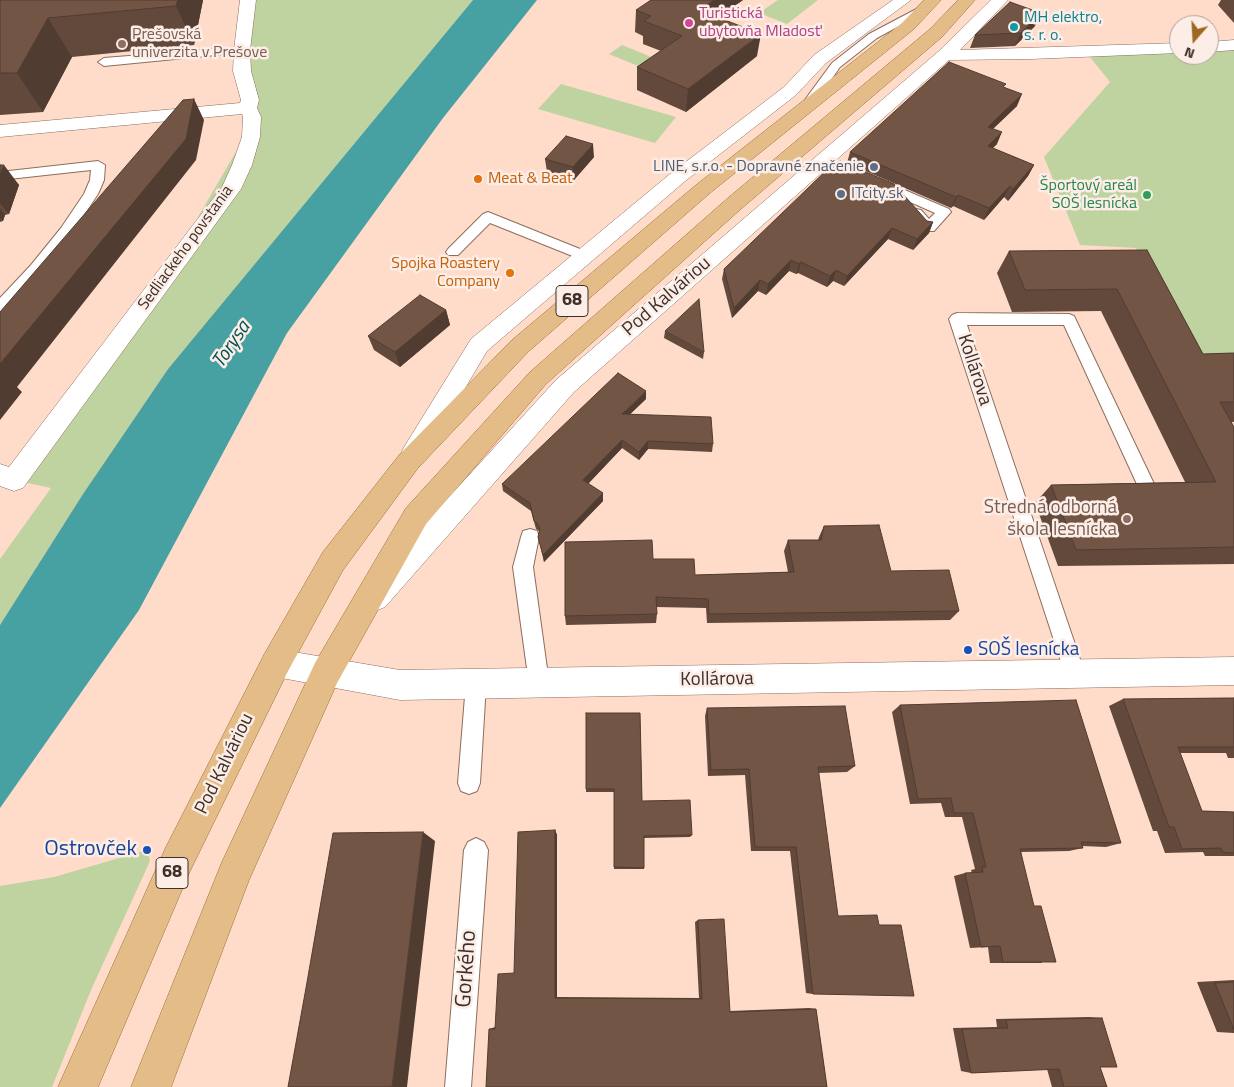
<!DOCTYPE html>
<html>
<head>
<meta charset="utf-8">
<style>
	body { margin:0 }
	#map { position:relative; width:1234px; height:1087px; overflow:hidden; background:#ffdbc9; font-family:"Titillium Web",sans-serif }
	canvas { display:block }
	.north { position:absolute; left:1169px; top:15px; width:50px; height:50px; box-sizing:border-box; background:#fcede6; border:1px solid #b0a19a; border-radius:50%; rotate:199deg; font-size:14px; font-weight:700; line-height:20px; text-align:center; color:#3d2f29 }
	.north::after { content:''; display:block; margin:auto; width:18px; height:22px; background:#9d6821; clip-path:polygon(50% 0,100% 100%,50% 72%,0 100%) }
</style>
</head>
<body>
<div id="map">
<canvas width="1234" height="1087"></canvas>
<div class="north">N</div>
</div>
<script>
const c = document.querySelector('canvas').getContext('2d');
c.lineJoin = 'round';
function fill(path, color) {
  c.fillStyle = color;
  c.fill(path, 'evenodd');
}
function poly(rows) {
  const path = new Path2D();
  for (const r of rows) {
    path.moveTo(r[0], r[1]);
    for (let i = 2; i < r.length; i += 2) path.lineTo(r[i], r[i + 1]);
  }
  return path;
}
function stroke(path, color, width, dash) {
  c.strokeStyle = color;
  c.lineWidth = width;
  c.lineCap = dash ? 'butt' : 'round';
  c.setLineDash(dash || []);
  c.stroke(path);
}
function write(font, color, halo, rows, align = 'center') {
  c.font = font + ' "Titillium Web",sans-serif';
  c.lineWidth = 5;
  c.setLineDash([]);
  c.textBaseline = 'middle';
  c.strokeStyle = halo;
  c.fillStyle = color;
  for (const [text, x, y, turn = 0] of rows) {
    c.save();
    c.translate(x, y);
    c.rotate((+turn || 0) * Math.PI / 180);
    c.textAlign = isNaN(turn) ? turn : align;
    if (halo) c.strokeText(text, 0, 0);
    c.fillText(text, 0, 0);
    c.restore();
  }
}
const green = poly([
	[248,0,473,0,168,369,83,494,0,625,0,559,51,488,14,480,125,343,237,150,253,106,242,88],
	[778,0,818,0,787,24,759,13],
	[1234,43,1234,368,1196,368,1136,248,1080,245,1044,157,1110,82,1090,57,1179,46,1179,55,1209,55,1209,44],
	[622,45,661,61,648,70,609,54],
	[561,84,676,117,655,143,538,109],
	[147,850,150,861,91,990,52,1087,0,1087,0,886,54,877]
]);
const water = poly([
	[473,0,537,0,443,118,287,333,139,610,0,808,0,625,83,494,168,369]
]);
const service = poly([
	[926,4,931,7,930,9,877,38,840,67,809,111,801,111,799,108,832,63,869,34,926,4],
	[242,47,248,50,246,52,104,66,98,62,104,58,242,47],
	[98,161,105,165,104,180,98,194,71,234,41,273,5,311,0,312,0,298,31,265,61,228,84,194,90,180,91,170,0,180,0,172,98,161],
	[879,179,949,209,951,212,934,231,924,231,909,213,911,210,916,209,921,210,929,219,935,213,874,186,872,183,874,180,879,179],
	[488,212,590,253,592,256,590,259,585,261,490,223,458,255,448,255,446,252,448,249,483,214,488,212],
	[957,313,1069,314,1074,316,1156,488,1153,493,1147,495,1141,493,1064,325,967,325,1085,674,1082,681,1075,684,1068,681,1065,674,949,319,952,315,957,313],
	[530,529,537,531,539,537,533,567,549,683,546,690,539,693,532,690,529,683,513,567,521,537,523,531,530,529],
	[476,674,483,677,486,684,480,783,477,791,469,794,461,791,458,783,466,684,469,677,476,674],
	[476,838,484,842,488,850,471,1087,445,1087,464,850,468,842,476,838]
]);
const minor = poly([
	[240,0,256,0,250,50,251,71,259,100,257,108,261,117,260,137,252,165,241,189,23,488,14,491,0,486,0,464,9,467,222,187,232,165,242,137,243,117,242,114,0,137,0,125,240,103,241,100,233,71,234,50,240,0],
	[893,0,911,0,826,63,796,95,684,182,487,351,424,458,415,461,406,458,402,451,406,444,471,339,670,174,784,87,814,55,893,0],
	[991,0,1008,0,960,50,1179,43,1179,53,1031,59,949,60,574,392,385,607,375,611,365,607,361,598,365,589,556,380,939,51,991,0],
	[1234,40,1234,50,1209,52,1209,42,1234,40],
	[276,649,400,670,1234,657,1234,685,400,700,276,677,265,673,261,663,265,653,276,649]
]);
const primary = poly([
	[924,0,941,0,914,29,710,193,528,352,418,468,343,570,287,673,190,871,98,1087,58,1087,166,847,265,653,323,552,400,454,512,340,696,185,902,23,924,0],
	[958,0,975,0,942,37,742,208,546,384,426,524,337,683,249,880,171,1087,131,1087,222,862,315,663,406,508,530,372,728,198,930,29,958,0]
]);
const wall = poly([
	[0,0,203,0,194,45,72,57,43,112,0,115],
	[743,0,719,17,757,56,686,112,637,90,637,67,661,51,643,44,643,36,635,32,636,10],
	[1221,0,1234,0,1234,23,1218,5],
	[1035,26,1015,46,970,48,975,35],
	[1005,87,1017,106,993,129,997,144,992,148,1034,165,1028,176,1008,201,1004,197,984,220,953,206,951,208,847,163,850,152],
	[594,157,574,180,547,172,545,159],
	[837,164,927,221,933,222,929,233,913,250,888,239,844,286,833,281,827,287,798,273,796,274,789,271,766,295,758,291,732,318,722,279,724,269],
	[0,165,19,185,9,214,5,215,3,221,0,222],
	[1147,250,1203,354,1234,353,1234,422,1231,422,1234,427,1234,564,1058,566,1035,503,1051,485,1185,482,1101,311,1012,312,997,273,1009,251],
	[446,310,450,325,400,367,374,350,368,336],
	[665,331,704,352,703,359,664,338],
	[646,399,630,414,713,444,712,452,648,449,639,460,622,448,588,484,603,501,544,562,538,537,539,531,536,529,531,511,503,491,502,484],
	[824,526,891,571,959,611,950,620,707,623,706,608,656,607,657,614,656,623,566,625,565,616,653,559,695,575,788,572,784,551,788,540,818,540,819,537],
	[1234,698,1234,758,1228,758,1226,753,1180,753,1202,811,1234,812,1234,856,1205,856,1203,852,1165,853,1157,831,1153,831,1109,706,1123,699],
	[900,705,1121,843,1106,847,1082,846,1083,848,1069,851,1021,852,1042,963,990,963,988,947,970,948,954,876,965,873,972,873,971,870,975,869,962,817,945,817,941,803,910,804,892,712],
	[707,708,855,766,847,772,818,773,813,994,806,993,790,851,751,851,745,775,708,776,705,716],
	[640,713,642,801,692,835,690,837,644,838,644,869,614,869,614,792,586,792,586,789],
	[555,830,557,835,557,997,699,998,695,922,698,920,730,1011,809,1008,816,1009,827,1087,489,1029,495,1027,514,973],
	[1234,980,1234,1033,1217,1032,1197,982],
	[1089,1017,1102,1018,1100,1067,1107,1087,1052,1087,1047,1069,971,1073,961,1071,953,1028,997,1027,996,1019]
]);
const shadedWall = poly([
	[178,0,203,0,194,45,176,6],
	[714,0,743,0,697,32,699,10],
	[1041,13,1035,26,1015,46,1021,33],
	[48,18,72,57,43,112,17,73],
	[761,34,757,56,686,112,688,89],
	[1022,94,1017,106,983,138,988,127],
	[194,99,204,120,196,160,17,387,22,392,0,420,0,364],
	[1002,132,997,144,983,158,988,146],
	[593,144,594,157,574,180,573,167],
	[4,165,19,185,9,214,0,203,0,175],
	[1034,165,1028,176,1008,201,1013,189],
	[1010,186,1004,197,984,220,989,208],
	[958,195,953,206,951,208,956,197],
	[0,209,5,215,3,221,0,218],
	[933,222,929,233,913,250,917,239],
	[892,228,888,239,844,286,847,276],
	[791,260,789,271,766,295,768,284],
	[801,262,798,273,796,274,799,264],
	[836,270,833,281,827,287,830,276],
	[760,280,758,291,732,318,734,308],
	[446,310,450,325,400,367,395,352],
	[646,391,646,399,622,422,622,414],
	[622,440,622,448,584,488,583,480],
	[648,441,648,449,639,460,639,452],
	[603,493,603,501,544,562,543,555],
	[555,830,557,835,557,997,555,998],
	[423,832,435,841,407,1087,392,1087]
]);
const building = poly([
	[0,0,178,0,176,6,48,18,17,73,0,73,0,0],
	[651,0,714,0,699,10,761,34,688,89,637,67,682,36,644,21,651,16,636,10,651,0],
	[1010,2,1041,13,1021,33,975,35,1010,2],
	[949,62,1006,84,1003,87,1022,94,988,127,1002,132,988,146,1034,165,1013,189,1010,186,989,208,958,195,956,197,850,152,949,62],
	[194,99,186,139,0,364,0,312,183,100,194,99],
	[566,136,593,144,573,167,545,159,566,136],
	[840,161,894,184,927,221,933,222,917,239,892,228,847,276,836,270,830,276,801,262,799,264,791,260,768,284,760,280,734,308,724,269,834,163,837,164,840,161],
	[0,165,4,165,0,175,0,165],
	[1147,250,1203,354,1234,353,1234,402,1220,402,1234,427,1234,547,1076,550,1051,485,1216,482,1117,289,1025,290,1009,251,1147,250],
	[420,295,446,310,395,352,368,336,420,295],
	[699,299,704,352,665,331,699,299],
	[618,373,646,391,622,414,711,417,713,444,648,441,639,452,622,440,583,480,603,493,543,555,538,537,540,529,537,523,534,521,530,503,502,484,618,373],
	[879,525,891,571,949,570,959,611,709,614,708,599,656,597,657,614,565,616,565,542,652,540,653,559,694,559,695,575,794,572,788,540,821,540,824,526,879,525],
	[1234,698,1234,747,1178,747,1202,811,1234,812,1234,853,1223,852,1221,848,1182,849,1174,827,1169,827,1123,699,1234,698],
	[1076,700,1121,843,1081,842,1083,848,1020,849,1034,906,1041,906,1056,962,1003,962,1000,946,981,947,965,873,983,872,982,867,986,867,973,813,954,813,951,798,918,799,900,705,1076,700],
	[845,706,855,766,818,767,838,916,877,915,879,925,901,925,914,996,813,994,796,847,755,847,749,769,711,770,707,708,845,706],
	[586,713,640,713,642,801,690,800,692,835,644,836,644,868,614,867,614,789,586,789,586,713],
	[555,830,555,998,702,999,698,920,724,919,730,1012,816,1009,827,1087,486,1087,489,1029,495,1029,498,974,514,973,518,832,555,830],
	[423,832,392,1087,288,1087,306,988,333,833,423,832],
	[1234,982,1234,1030,1215,983,1234,982],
	[1102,1018,1117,1067,1100,1067,1107,1087,1064,1087,1059,1069,971,1073,962,1029,1008,1028,1006,1020,1102,1018]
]);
const markers = [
	[689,23,5,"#d1479c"],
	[1014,27,5,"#0f9aa8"],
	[122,44,5,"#8d6e63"],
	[874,167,5,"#5c6f8a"],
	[478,179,5,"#e8710a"],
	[841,194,5,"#5c6f8a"],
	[1147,195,5,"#2e9e5b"],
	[510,273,5,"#e8710a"],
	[1127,519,5,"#8d6e63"],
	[968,650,5,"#1a4fb4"],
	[147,850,5,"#1a4fb4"]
];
const farHotelnames = [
	["Turistická",699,14],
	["ubytovňa Mladosť",699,32]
];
const farCulturenames = [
	["MH elektro,",1024,18],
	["s. r. o.",1024,36]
];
const farEducationnames = [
	["Prešovská",132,35],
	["univerzita v Prešove",132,53]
];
const farServicenames = [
	["LINE, s.r.o. - Dopravné značenie",864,167],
	["ITcity.sk",851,194,"left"]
];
const farFoodnames = [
	["Meat & Beat",488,179],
	["Spojka Roastery",500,264,"right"],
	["Company",500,282,"right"]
];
const farLeisurenames = [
	["Športový areál",1137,186],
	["SOŠ lesnícka",1137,204]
];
const farStreetnames = [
	["Sedliackeho povstania",186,248,-54]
];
const shields = [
	[572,301,32],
	[172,873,32]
];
const shieldNames = [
	["68",572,301],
	["68",172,873]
];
const streetNames = [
	["Pod Kalváriou",667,297,-41],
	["Kollárova",974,370,72],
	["Kollárova",717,680,-1],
	["Pod Kalváriou",225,764,-64]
];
const educationNames = [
	["Stredná odborná",1117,508],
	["škola lesnícka",1117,530]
];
const transitNames = [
	["SOŠ lesnícka",978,650]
];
const waterNames = [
	["Torysa",232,345,-56]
];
const nearTransitnames = [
	["Ostrovček",137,850]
];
const nearStreetnames = [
	["Gorkého",467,969,-86]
];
fill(green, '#bed39f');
fill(water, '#47a0a2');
stroke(service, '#8d6d5d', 2);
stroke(minor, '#8d6d5d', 1);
stroke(primary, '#9d6d33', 1);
fill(service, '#fff');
fill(minor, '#fff');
fill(primary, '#e3bc88');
fill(wall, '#63493c');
fill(shadedWall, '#503c31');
fill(building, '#735546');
stroke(building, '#503c31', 1);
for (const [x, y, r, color] of markers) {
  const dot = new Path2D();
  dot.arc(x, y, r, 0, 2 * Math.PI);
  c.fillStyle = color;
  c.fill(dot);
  stroke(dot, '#fcede6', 2);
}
write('16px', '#b23c85', '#fcede6', farHotelnames, 'left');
write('16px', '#0d838f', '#fcede6', farCulturenames, 'left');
write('16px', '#785e54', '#fcede6', farEducationnames, 'left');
write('16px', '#4e5e75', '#fcede6', farServicenames, 'right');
write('16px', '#c56008', '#fcede6', farFoodnames, 'left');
write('16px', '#27864d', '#fcede6', farLeisurenames, 'right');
write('16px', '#3d2f29', '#fcede6', farStreetnames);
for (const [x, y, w] of shields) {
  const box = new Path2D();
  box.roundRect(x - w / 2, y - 15.5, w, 31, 4);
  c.fillStyle = '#fcede6';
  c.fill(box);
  stroke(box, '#3d2f29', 1);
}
write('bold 18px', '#3d2f29', null, shieldNames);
write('19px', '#3d2f29', '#fcede6', streetNames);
write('19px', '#785e54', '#fcede6', educationNames, 'right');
write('19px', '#164399', '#fcede6', transitNames, 'left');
write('italic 20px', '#005254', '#fcede6', waterNames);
write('22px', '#164399', '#fcede6', nearTransitnames, 'right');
write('22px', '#3d2f29', '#fcede6', nearStreetnames);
</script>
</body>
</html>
